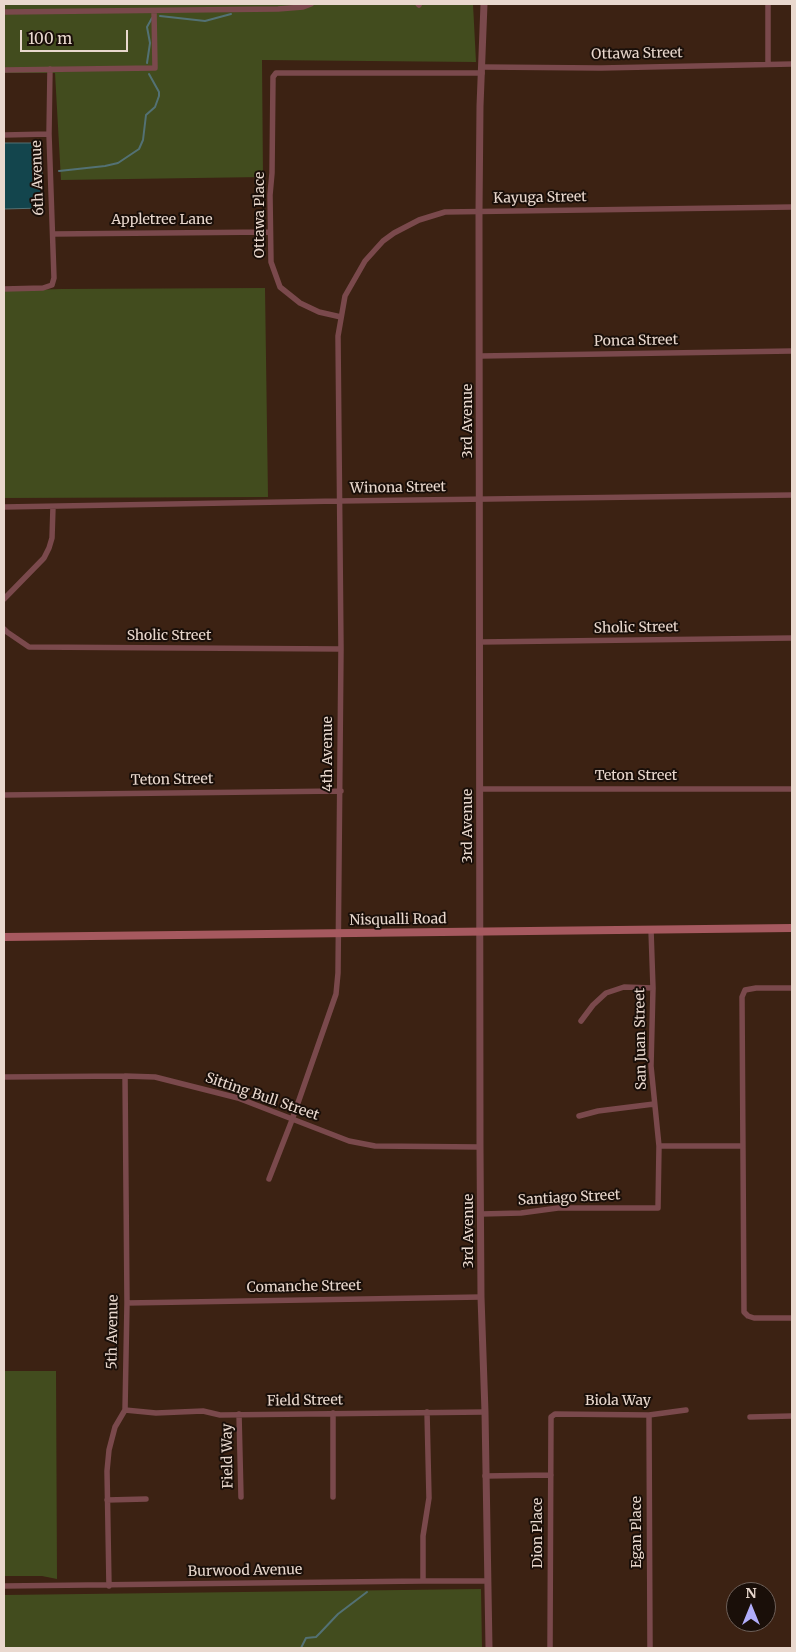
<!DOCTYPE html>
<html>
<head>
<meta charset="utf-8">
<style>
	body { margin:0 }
	#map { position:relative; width:796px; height:1652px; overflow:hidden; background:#3c2213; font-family:Merriweather,serif }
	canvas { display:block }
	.frame { position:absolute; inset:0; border:5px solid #e9d8ce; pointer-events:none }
	.north { position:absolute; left:726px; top:1582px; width:50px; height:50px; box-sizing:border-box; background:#1a0f09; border:1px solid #6d5f58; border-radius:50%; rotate:0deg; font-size:14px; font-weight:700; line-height:20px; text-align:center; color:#e9d8ce }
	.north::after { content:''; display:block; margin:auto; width:18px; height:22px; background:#b1adfa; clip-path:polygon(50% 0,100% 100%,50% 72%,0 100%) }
	.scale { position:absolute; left:20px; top:30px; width:108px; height:22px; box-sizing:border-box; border:2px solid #e9d8ce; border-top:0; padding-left:6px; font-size:15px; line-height:18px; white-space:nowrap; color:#e9d8ce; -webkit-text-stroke:4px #1a0f09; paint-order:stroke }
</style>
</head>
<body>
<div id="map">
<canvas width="796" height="1652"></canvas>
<div class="frame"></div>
<div class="north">N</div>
<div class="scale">100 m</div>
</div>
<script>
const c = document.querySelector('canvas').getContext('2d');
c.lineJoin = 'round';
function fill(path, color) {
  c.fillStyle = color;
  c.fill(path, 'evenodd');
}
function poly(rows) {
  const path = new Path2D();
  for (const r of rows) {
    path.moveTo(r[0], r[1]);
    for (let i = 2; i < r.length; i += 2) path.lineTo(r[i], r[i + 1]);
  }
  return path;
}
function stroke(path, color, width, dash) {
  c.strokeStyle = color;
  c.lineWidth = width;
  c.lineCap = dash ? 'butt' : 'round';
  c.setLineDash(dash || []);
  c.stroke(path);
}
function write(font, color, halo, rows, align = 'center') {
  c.font = font + ' Merriweather,serif';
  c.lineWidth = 4;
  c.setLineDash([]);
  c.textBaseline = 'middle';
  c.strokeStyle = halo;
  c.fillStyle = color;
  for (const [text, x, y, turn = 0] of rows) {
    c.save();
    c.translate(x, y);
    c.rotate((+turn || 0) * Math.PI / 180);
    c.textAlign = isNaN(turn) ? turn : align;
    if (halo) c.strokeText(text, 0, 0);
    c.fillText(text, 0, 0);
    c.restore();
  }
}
const green = poly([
	[4,4,473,4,476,62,262,60,263,177,61,180,55,73,4,73],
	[265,288,268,497,4,498,4,291,61,289],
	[4,1371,56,1371,57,1579,42,1576,4,1576],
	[481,1589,482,1648,4,1648,4,1595]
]);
const water = poly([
	[4,143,35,143,42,150,42,208,4,209,4,143]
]);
const stream = poly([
	[160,16,205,21,231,14],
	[147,63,150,43,147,27,152,18],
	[59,171,105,166,118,163,139,149,143,140,146,115,155,107,159,96,159,92,149,74],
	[301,1648,306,1638,316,1637,320,1633,338,1614,367,1592]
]);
const minor = poly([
	[418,4,419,5],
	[4,12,278,9,303,7,311,4],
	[768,64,768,4],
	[482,67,601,68,792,64],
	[4,70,155,68,154,11],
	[4,135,49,134],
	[53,234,270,232],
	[4,289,43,288,52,285,54,278,49,134,50,69],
	[341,317,319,312,300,303,280,287,271,262,270,195,272,173,273,77,276,73,482,73],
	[480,356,792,351],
	[4,507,339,501,792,495],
	[4,599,44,558,49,548,52,538,53,507],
	[4,629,7,632,29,647,341,649],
	[480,642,792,638],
	[480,789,792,789],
	[4,795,341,791],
	[792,988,756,988,745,990,742,997,744,1312,748,1316,754,1318,792,1318],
	[581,1021,593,1005,606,993,624,987,653,988],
	[4,1077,125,1076,155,1077,238,1098,349,1141,375,1146,480,1147],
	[579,1116,598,1111,654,1104],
	[659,1146,743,1146],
	[269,1179,292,1120,336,994,338,973,341,649,338,336,345,296,365,261,383,241,394,233,419,220,445,212,792,207],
	[481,1214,521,1213,558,1208,658,1208,659,1146,651,1066,653,988,651,930],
	[127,1303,481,1297],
	[125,1410,156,1413,203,1411,220,1415,485,1412],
	[333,1413,333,1497],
	[239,1414,241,1497],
	[649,1415,650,1648],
	[750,1417,792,1416],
	[485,1476,551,1475],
	[107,1500,146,1499],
	[423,1581,423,1536,429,1498,427,1412],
	[4,1586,423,1581,487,1581],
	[109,1586,107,1471,109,1450,115,1427,125,1410,127,1303,125,1076],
	[550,1648,551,1417,555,1414,649,1415,686,1410]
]);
const tertiary = poly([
	[484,4,480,106,479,212,480,1147,481,1297,485,1412,489,1648]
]);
const secondary = poly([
	[4,937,792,928]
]);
const streetNames = [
	["Ottawa Street",637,54,-1],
	["6th Avenue",38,178,-92],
	["Kayuga Street",540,198,-1],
	["Ottawa Place",260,215,-90],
	["Appletree Lane",162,220],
	["Ponca Street",636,341,-1],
	["3rd Avenue",468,421,-90],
	["Winona Street",398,488,-1],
	["Sholic Street",636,628,-1],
	["Sholic Street",169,636],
	["4th Avenue",328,754,-90],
	["Teton Street",636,776],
	["Teton Street",172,780,-1],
	["3rd Avenue",468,826,-90],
	["Nisqualli Road",398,920,-1],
	["San Juan Street",641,1039,-91],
	["Sitting Bull Street",262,1097,19],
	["Santiago Street",569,1198,-3],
	["3rd Avenue",469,1231,-90],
	["Comanche Street",304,1287,-1],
	["5th Avenue",113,1332,-89],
	["Field Street",305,1401,-1],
	["Biola Way",618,1401],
	["Field Way",228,1456,-91],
	["Egan Place",637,1532,-90],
	["Dion Place",538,1533,-90],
	["Burwood Avenue",245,1571,-1]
];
fill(green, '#424c1e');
fill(water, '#13454d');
stroke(water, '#537174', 1);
stroke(stream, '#537174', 2);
stroke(minor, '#7a494c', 5.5);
stroke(tertiary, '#7a494c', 7);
stroke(secondary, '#a6595f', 8);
write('14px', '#e9d8ce', '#1a0f09', streetNames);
</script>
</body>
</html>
